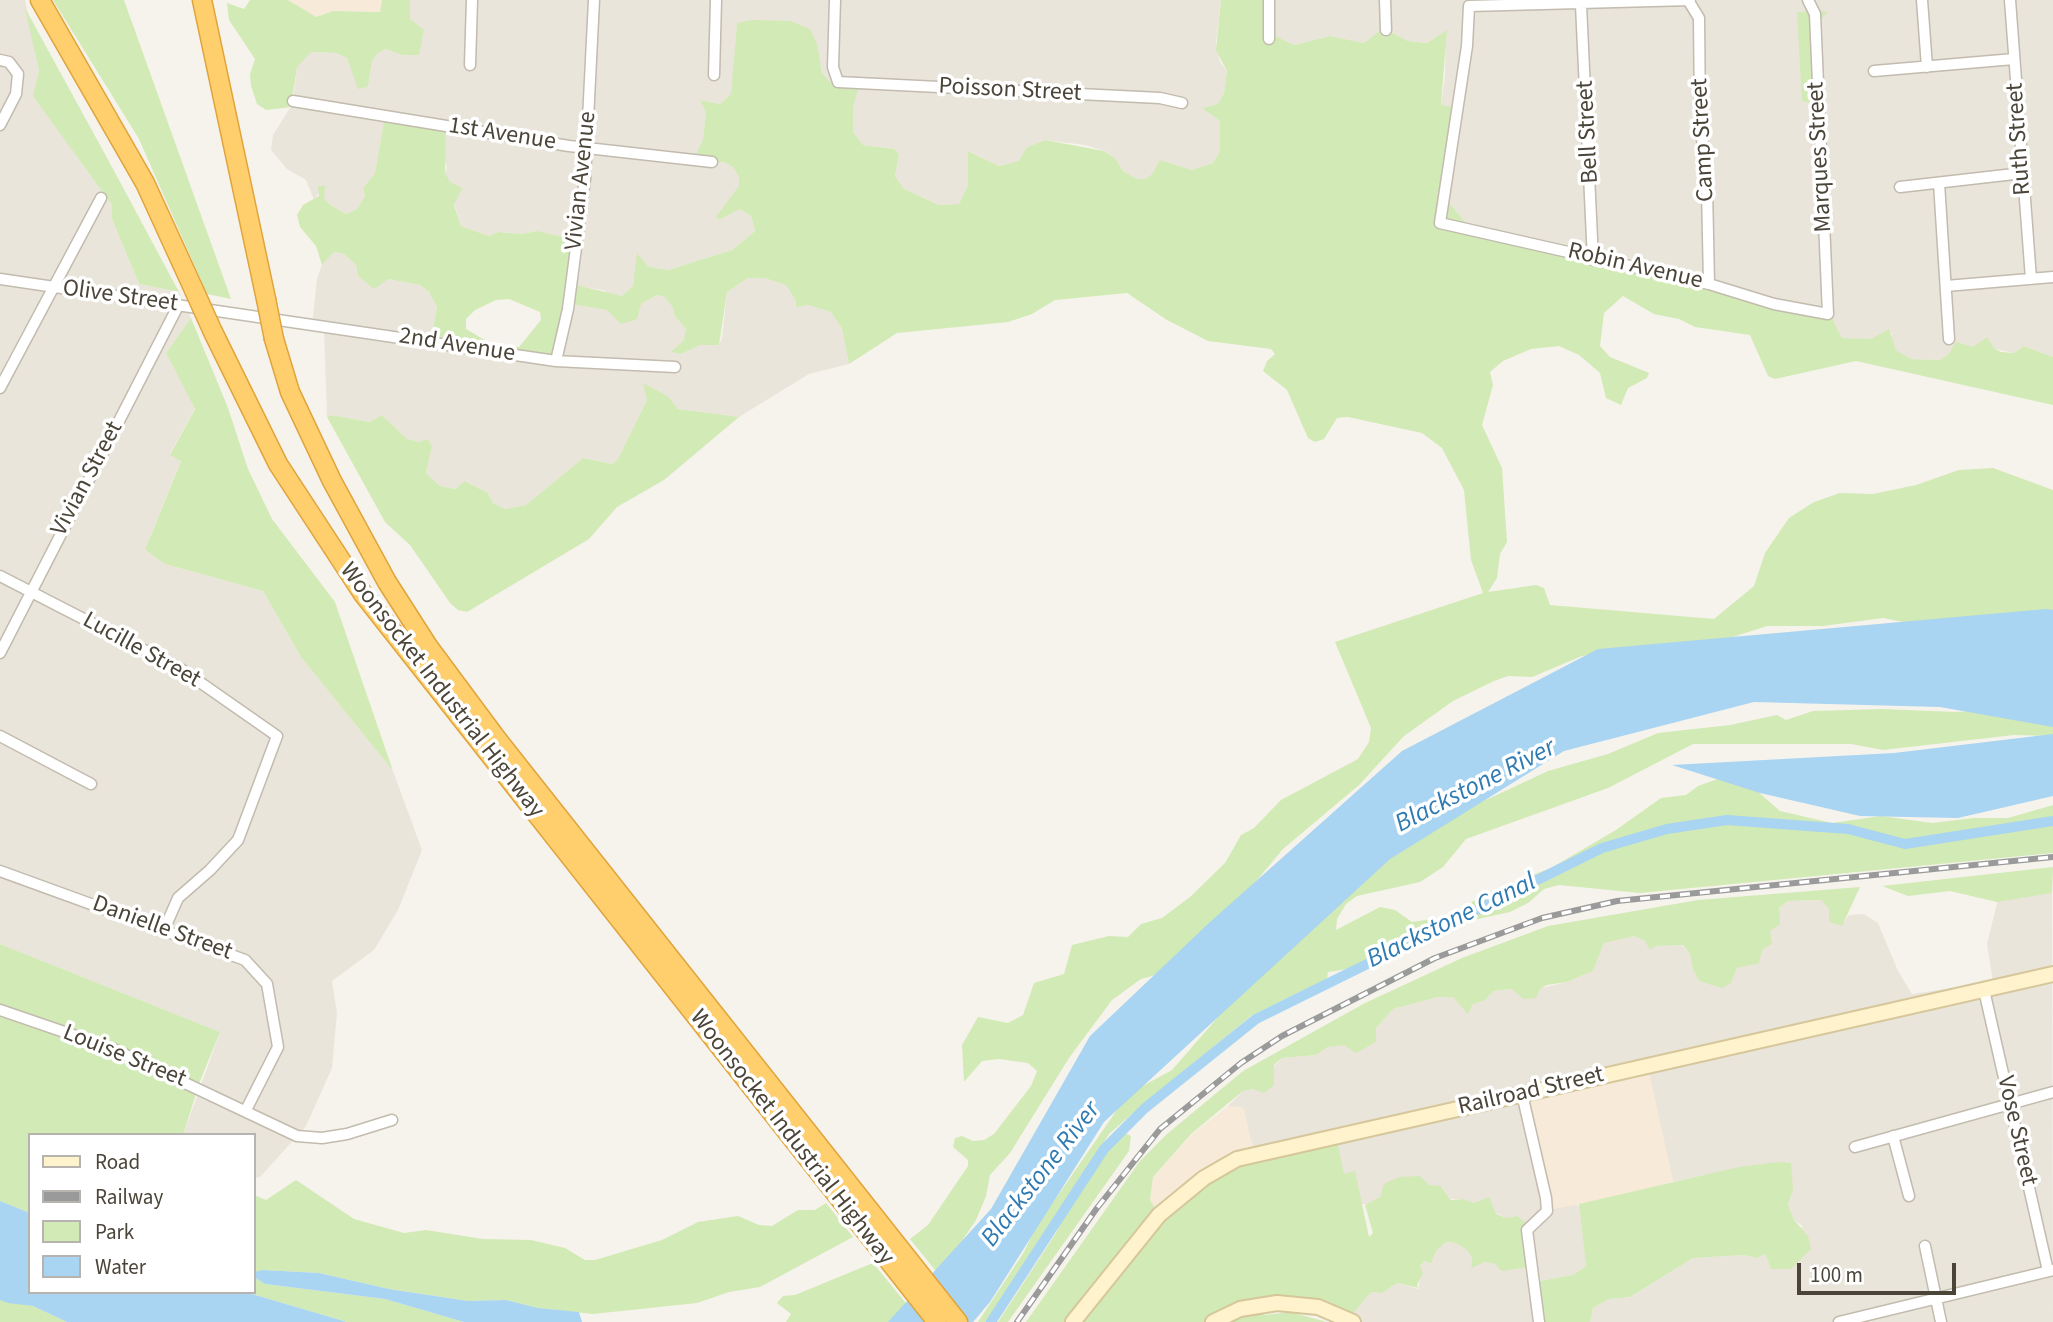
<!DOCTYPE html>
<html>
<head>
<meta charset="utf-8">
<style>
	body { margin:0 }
	#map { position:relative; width:2053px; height:1322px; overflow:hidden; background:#f6f3ec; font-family:"Source Sans 3",sans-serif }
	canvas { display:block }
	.legend { position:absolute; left:28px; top:1133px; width:228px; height:161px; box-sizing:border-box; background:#fff; border:2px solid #b7b4b0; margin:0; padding:9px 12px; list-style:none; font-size:21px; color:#4b4439 }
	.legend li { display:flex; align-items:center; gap:14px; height:35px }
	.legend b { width:35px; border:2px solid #b7b4b0 }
	.scale { position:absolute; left:1797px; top:1263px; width:159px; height:32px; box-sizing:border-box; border:4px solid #4b4439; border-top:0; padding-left:9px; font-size:21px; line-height:24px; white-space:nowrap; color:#4b4439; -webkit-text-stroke:5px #fff; paint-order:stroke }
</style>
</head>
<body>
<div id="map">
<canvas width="2053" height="1322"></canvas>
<ul class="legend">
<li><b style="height:9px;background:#fff3cd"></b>Road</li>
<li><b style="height:9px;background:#9a9a9a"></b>Railway</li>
<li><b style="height:19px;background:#d2eab5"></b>Park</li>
<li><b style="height:19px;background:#a9d4f2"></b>Water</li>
</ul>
<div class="scale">100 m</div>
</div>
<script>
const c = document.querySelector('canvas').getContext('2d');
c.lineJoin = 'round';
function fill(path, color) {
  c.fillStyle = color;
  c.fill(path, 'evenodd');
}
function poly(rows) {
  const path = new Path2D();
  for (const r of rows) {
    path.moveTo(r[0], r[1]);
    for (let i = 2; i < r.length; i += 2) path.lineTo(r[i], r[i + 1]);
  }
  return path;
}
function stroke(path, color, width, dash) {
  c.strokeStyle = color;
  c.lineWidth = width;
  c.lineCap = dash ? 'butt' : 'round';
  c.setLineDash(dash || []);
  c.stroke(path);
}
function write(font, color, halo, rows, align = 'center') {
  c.font = font + ' "Source Sans 3",sans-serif';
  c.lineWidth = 7;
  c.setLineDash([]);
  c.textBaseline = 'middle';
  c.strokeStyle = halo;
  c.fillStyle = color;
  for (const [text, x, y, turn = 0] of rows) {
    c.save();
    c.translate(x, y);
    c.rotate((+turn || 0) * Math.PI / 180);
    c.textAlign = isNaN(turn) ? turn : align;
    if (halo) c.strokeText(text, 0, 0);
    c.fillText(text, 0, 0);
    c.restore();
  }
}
const residential = poly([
	[0,0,25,0,39,72,34,96,112,205,112,219,139,284,179,292,191,318,166,353,195,408,170,454,181,460,145,550,165,564,263,591,301,657,393,771,422,850,398,910,374,950,332,981,337,1013,332,1068,306,1126,260,1177,254,1178,254,1135,183,1135,220,1032,0,944],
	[410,0,1221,0,1216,43,1220,62,1227,71,1224,93,1218,104,1203,108,1220,121,1220,151,1213,163,1192,170,1160,160,1152,174,1145,179,1137,179,1123,171,1116,159,1105,151,1085,145,1045,140,1027,147,1020,161,999,166,969,151,968,185,959,204,939,205,904,189,895,176,899,154,894,149,863,145,852,131,853,107,840,86,829,82,822,73,820,63,790,21,737,23,732,94,720,104,700,100,706,113,703,139,694,162,724,162,733,167,739,177,739,186,719,220,740,209,751,216,755,231,732,250,668,270,649,267,638,254,633,286,622,296,612,295,603,290,576,286,580,241,536,231,521,234,498,232,489,236,461,226,445,173,447,168,443,153,447,132,384,121,375,173,363,188,365,196,357,209,346,214,329,204,324,198,324,186,314,200,306,180,287,169,271,150,273,135,293,103,297,67,303,57,311,52,336,53,347,58,368,87,372,61,378,53,386,49,402,55,413,23,410,19],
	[1268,0,2053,0,2053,357,2024,346,2014,353,1978,345,1939,360,1911,359,1896,350,1891,342,1892,333,1871,340,1842,338,1825,304,1806,316,1473,231,1446,199,1441,106,1445,76,1446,31,1427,43,1408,41,1383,28,1364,43,1330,36,1294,45,1267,32],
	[334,252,344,254,356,265,358,276,371,285,388,279,420,285,429,292,437,307,430,344,562,357,571,304,607,310,641,304,657,295,665,297,673,308,674,315,686,329,684,340,672,352,681,354,700,345,719,345,722,338,727,292,748,278,766,278,786,285,796,301,831,312,842,329,849,364,809,374,739,417,678,409,669,397,644,385,647,400,618,459,612,464,583,458,526,505,505,509,493,503,488,493,466,481,455,489,440,486,426,473,432,446,428,439,419,442,407,439,382,415,369,422,332,415,327,417,324,330,312,326,317,279,322,265],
	[2052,879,2053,1322,1590,1322,1593,1308,1609,1299,1630,1297,1693,1258,1744,1255,1757,1258,1765,1254,1770,1266,1803,1226,1794,1220,1788,1205,1793,1190,1741,1168,1673,1182,1654,1097,1552,1209,1576,1204,1580,1207,1586,1266,1573,1275,1534,1282,1538,1322,1346,1322,1371,1292,1382,1293,1397,1283,1419,1289,1420,1266,1425,1261,1431,1264,1436,1251,1446,1242,1456,1243,1467,1250,1472,1258,1471,1267,1485,1262,1495,1264,1507,1218,1463,1199,1451,1199,1441,1186,1384,1189,1380,1197,1368,1204,1358,1204,1258,1157,1250,1138,1244,1110,1228,1106,1243,1091,1253,1089,1282,1058,1316,1055,1328,1047,1344,1044,1360,1048,1375,1042,1376,1028,1393,1009,1438,997,1453,997,1461,1004,1472,1005,1485,1000,1494,991,1511,989,1520,993,1567,982,1593,971,1604,943,1610,940,1634,936,1655,946,1682,945,1690,954,1693,970,1699,981,1717,984,1731,983,1737,968,1762,950,1779,908,1788,901,1821,900,1829,909,1829,922,1841,926,1849,915,1864,914,1878,923,1898,971,1912,994,1993,982,1987,944,1998,899,2051,893]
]);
const commercial = poly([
	[288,0,382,0,380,12,333,11,315,17],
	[1649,1071,1673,1182,1602,1201,1551,1209,1526,1097],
	[1228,1106,1241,1107,1244,1110,1250,1138,1258,1157,1160,1216,1150,1200,1153,1177,1191,1135]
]);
const green = poly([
	[53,0,124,0,231,299,207,294,139,139],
	[250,0,288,0,316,17,333,11,380,12,382,0,410,0,410,19,424,30,419,55,402,55,386,49,378,53,372,61,368,87,358,89,347,58,336,53,311,52,297,67,291,107,266,110,257,104,251,86,250,74,255,59,229,20,227,3,244,9],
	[1221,0,1268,0,1267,32,1294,45,1330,36,1364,43,1383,28,1408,41,1427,43,1447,30,1441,105,1454,107,1446,199,1473,231,1601,260,1593,269,1600,263,1708,288,1806,316,1825,304,1842,338,1871,339,1889,329,1896,350,1911,359,1939,360,1948,355,1956,342,1973,347,1987,337,1994,348,2001,352,2014,353,2024,346,2053,357,2053,405,1856,361,1775,379,1768,376,1750,335,1695,327,1679,319,1654,314,1623,296,1604,313,1600,346,1610,357,1649,373,1647,378,1628,388,1621,405,1606,398,1600,373,1579,355,1559,346,1531,349,1503,361,1490,372,1493,385,1482,425,1502,468,1507,542,1500,554,1497,578,1488,592,1536,585,1544,588,1550,605,1714,619,1754,586,1765,553,1789,518,1814,502,1840,493,1873,494,1916,485,1959,470,1993,468,2053,490,2053,619,1903,622,1883,618,1823,626,1767,626,1733,637,1582,656,1532,677,1508,676,1494,681,1453,701,1404,736,1359,785,1283,849,1242,898,1166,972,1141,979,1112,1000,1069,1058,1010,1153,990,1175,986,1196,976,1220,939,1275,910,1239,928,1225,968,1166,968,1160,953,1147,955,1138,962,1136,973,1141,984,1140,994,1134,1031,1086,1037,1071,1028,1063,999,1059,982,1061,964,1082,962,1045,978,1017,1008,1023,1023,1015,1034,983,1064,974,1072,945,1109,936,1128,937,1141,924,1162,918,1190,897,1225,863,1241,835,1254,828,1281,800,1358,759,1369,742,1371,728,1335,642,1483,593,1471,560,1464,490,1442,448,1422,433,1348,417,1337,418,1324,439,1315,442,1308,438,1287,390,1263,371,1267,361,1275,354,1271,349,1208,341,1167,320,1127,293,1055,300,1032,314,1008,322,897,333,849,364,842,329,831,312,808,305,796,307,796,301,786,285,765,278,748,278,727,292,719,345,700,345,681,354,671,352,684,340,686,329,674,315,673,308,665,297,657,295,641,304,637,319,621,324,607,310,571,304,562,357,522,360,436,347,430,345,437,307,429,292,420,285,388,279,374,289,358,276,356,265,344,254,334,252,322,265,316,246,300,227,297,215,303,205,319,196,318,186,325,186,324,198,329,204,346,214,357,209,365,196,363,188,375,173,384,121,391,121,446,129,445,173,450,182,462,188,454,205,461,226,489,236,498,232,521,234,537,231,580,241,576,285,622,296,633,286,637,253,649,267,668,270,732,250,755,231,751,216,740,209,719,220,716,217,739,186,739,177,733,167,724,162,693,162,703,139,706,113,700,100,720,104,731,94,737,23,751,20,790,21,810,29,817,44,822,73,830,82,858,89,853,107,853,132,863,145,894,149,899,154,895,176,904,189,939,205,959,204,968,185,968,151,999,166,1019,161,1027,147,1045,140,1104,151,1116,159,1123,171,1137,179,1145,179,1152,174,1160,160,1192,170,1213,163,1220,151,1220,121,1202,108,1218,104,1224,93,1227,71,1216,50],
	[509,299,540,312,541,320,519,347,495,346,466,329,466,319,475,310,496,300],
	[25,8,112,167,179,292,139,284,112,219,112,205,33,96,39,71],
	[1823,11,1827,12,1816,26,1820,105,1802,101,1797,12],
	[191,318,228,408,248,469,272,519,335,602,393,771,301,657,263,591,165,564,145,550,181,461,170,455,195,409,166,353],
	[643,383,669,397,678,409,739,417,664,480,617,507,589,539,467,612,458,610,450,603,410,545,385,522,327,417,332,415,369,422,382,415,407,439,419,442,428,439,432,446,426,473,440,486,455,489,465,481,488,493,493,503,505,509,526,505,583,458,612,464,618,459,647,400],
	[1883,709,1954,712,1999,710,2053,718,2053,736,2014,735,1883,750,1851,744,1693,744,1608,788,1466,839,1443,867,1420,882,1357,896,1346,904,1337,919,1336,930,1380,907,1395,910,1412,922,1439,918,1421,939,1354,968,1328,972,1326,986,1310,987,1251,1016,1147,1101,1109,1134,1038,1249,988,1322,978,1322,1024,1252,1036,1227,1128,1094,1172,1070,1312,909,1449,812,1488,799,1548,771,1608,754,1658,733,1730,725,1777,715,1786,720,1813,711],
	[1726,776,1741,777,1780,811,1832,823,1881,816,1932,823,1974,818,2008,818,2053,805,2053,853,1640,893,1559,885,1544,889,1528,903,1510,912,1473,920,1455,912,1489,892,1551,868,1616,830,1661,798,1686,795,1698,786],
	[2053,867,2052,893,1997,902,1950,891,1908,896,1882,886],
	[1860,887,1842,926,1829,922,1829,909,1821,900,1788,901,1779,908,1780,924,1770,931,1772,944,1762,950,1759,963,1737,968,1731,983,1722,988,1699,981,1693,970,1690,954,1683,945,1655,946,1650,950,1645,941,1634,936,1604,943,1593,971,1567,982,1547,985,1540,989,1536,998,1524,999,1511,989,1494,991,1485,1000,1472,1005,1468,1014,1453,997,1438,997,1393,1009,1376,1028,1376,1042,1356,1053,1344,1045,1328,1047,1316,1055,1282,1058,1274,1065,1274,1085,1264,1093,1253,1089,1243,1091,1191,1134,1153,1177,1150,1200,1160,1216,1198,1186,1236,1165,1337,1141,1344,1174,1355,1171,1369,1237,1373,1233,1365,1205,1380,1197,1384,1184,1399,1177,1420,1176,1429,1185,1441,1186,1451,1200,1463,1199,1474,1203,1489,1197,1496,1214,1507,1218,1517,1216,1534,1229,1530,1236,1528,1267,1502,1271,1495,1264,1485,1262,1471,1268,1472,1258,1467,1250,1456,1243,1446,1242,1436,1251,1431,1264,1425,1261,1420,1266,1423,1273,1417,1285,1419,1288,1397,1283,1382,1293,1371,1292,1346,1322,1316,1312,1289,1309,1262,1312,1264,1315,1290,1312,1327,1322,1026,1322,1140,1161,1167,1134,1243,1071,1365,1003,1462,958,1548,926,1698,900],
	[0,944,220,1032,200,1081,183,1135,30,1135,30,1213,0,1201],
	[1125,1133,1131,1136,1129,1151,1008,1322,998,1322,1056,1233,1073,1201,1112,1144],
	[1778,1162,1791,1163,1793,1190,1788,1205,1794,1220,1808,1236,1811,1249,1791,1269,1771,1269,1765,1254,1757,1258,1744,1255,1693,1258,1630,1297,1609,1299,1593,1308,1590,1322,1538,1322,1534,1282,1573,1275,1586,1266,1579,1204,1739,1167],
	[296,1180,354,1219,404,1233,426,1230,483,1239,531,1240,565,1248,585,1260,595,1260,662,1240,698,1222,738,1216,759,1225,772,1226,798,1210,815,1210,826,1203,853,1237,760,1287,729,1292,697,1303,593,1314,538,1308,506,1300,468,1301,389,1289,319,1273,263,1270,254,1274,254,1195,266,1200],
	[873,1263,909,1307,890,1322,786,1322,791,1314,777,1303,783,1296,795,1295],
	[254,1277,265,1284,385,1299,464,1322,347,1322,245,1292,254,1292],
	[0,1300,33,1306,67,1322,0,1322]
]);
const water = poly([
	[2046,609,2053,610,2053,727,1940,707,1754,702,1564,751,1390,859,1104,1122,990,1302,973,1322,888,1322,991,1209,1090,1036,1209,923,1402,751,1598,649],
	[2053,734,2053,796,1958,818,1860,816,1760,793,1672,765,1894,753],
	[0,1201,30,1213,30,1292,245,1292,347,1322,67,1322,33,1306,8,1303,0,1300],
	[262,1270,319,1273,389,1289,468,1301,506,1300,538,1308,579,1312,582,1322,464,1322,385,1299,265,1284,254,1277,255,1272]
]);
const canal = poly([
	[991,1322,1104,1149,1145,1108,1256,1019,1602,848,1667,829,1727,820,1848,829,1905,844,2053,821]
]);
const street = poly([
	[835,0,833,67,838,82,1160,98,1182,103],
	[1269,0,1269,39],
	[1385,0,1386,30],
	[1688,0,1699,18,1700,118,1707,188,1709,284],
	[1690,0,1469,6,1467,46,1440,223,1709,284,1774,304,1828,314,1815,14,1808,0],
	[1922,0,1927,67],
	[2010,0,2031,279],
	[1581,5,1593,260],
	[0,60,9,62,18,74,16,94,0,125],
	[470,65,472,0],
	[1874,71,2014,59],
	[714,75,716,0],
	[293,101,569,146,712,162],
	[1939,183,1949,339],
	[1900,187,2023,173],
	[0,279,556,361,675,367],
	[1946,286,2053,277],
	[556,361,568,309,585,179,594,0],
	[0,388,101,198],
	[0,576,181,669,277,736,238,840,210,870,178,898,164,930],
	[0,653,178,306],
	[0,736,91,784],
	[0,871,245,960,267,984,278,1047,246,1110],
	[1984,990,2048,1271],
	[0,1010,111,1048,297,1136,322,1138,347,1134,392,1120],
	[1522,1094,1546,1198,1547,1211,1527,1230,1539,1322],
	[1893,1136,1909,1196],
	[1855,1147,2053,1092],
	[1925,1246,1941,1322],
	[1839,1322,2053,1270]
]);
const secondary = poly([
	[1073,1322,1159,1215,1204,1178,1237,1159,2053,974],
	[1213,1322,1240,1309,1277,1303,1318,1307,1353,1322]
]);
const highway = poly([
	[40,0,145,183,194,290],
	[202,0,266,299],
	[213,332,278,464,363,594,937,1322],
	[274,339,290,392,332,481,387,582,428,646,497,739,958,1322]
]);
const rail = poly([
	[1017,1322,1097,1208,1160,1129,1241,1063,1282,1036,1435,958,1542,918,1617,901,2053,857]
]);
const highwayBridge = poly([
	[194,290,213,332],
	[266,299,274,339]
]);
const streetNames = [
	["Poisson Street",1010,91,3],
	["Bell Street",1589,132,-93],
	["1st Avenue",502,135,9],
	["Ruth Street",2020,139,-94],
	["Camp Street",1704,140,-93],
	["Marques Street",1821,157,-93],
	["Vivian Avenue",582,181,-84],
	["Robin Avenue",1635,267,13],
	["Olive Street",120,297,8],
	["2nd Avenue",457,346,9],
	["Vivian Street",88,479,-62],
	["Lucille Street",141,651,29],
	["Woonsocket Industrial Highway",441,691,52],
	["Danielle Street",162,929,20],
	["Louise Street",124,1057,22],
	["Railroad Street",1531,1092,-13],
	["Vose Street",2016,1131,77],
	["Woonsocket Industrial Highway",791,1138,52]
];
const waterNames = [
	["Blackstone River",1476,787,-27],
	["Blackstone Canal",1452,922,-26],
	["Blackstone River",1042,1175,-52]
];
fill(residential, '#eae5da');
fill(commercial, '#f7ead8');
fill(green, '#d2eab5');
fill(water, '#a9d4f2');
stroke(canal, '#a9d4f2', 10);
stroke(street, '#c2bbae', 13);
stroke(secondary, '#d6c79b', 18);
stroke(highway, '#e0a43c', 21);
stroke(street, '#fff', 10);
stroke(secondary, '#fff3cd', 14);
stroke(highway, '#ffcf6e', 18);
stroke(rail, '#9a9a9a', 6);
stroke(rail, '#fff', 3.5, [10]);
stroke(highwayBridge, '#e0a43c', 21, []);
stroke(highwayBridge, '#ffcf6e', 18);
write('24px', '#4b4439', '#fff', streetNames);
write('italic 26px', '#2e7ab2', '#fff', waterNames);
</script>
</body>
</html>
